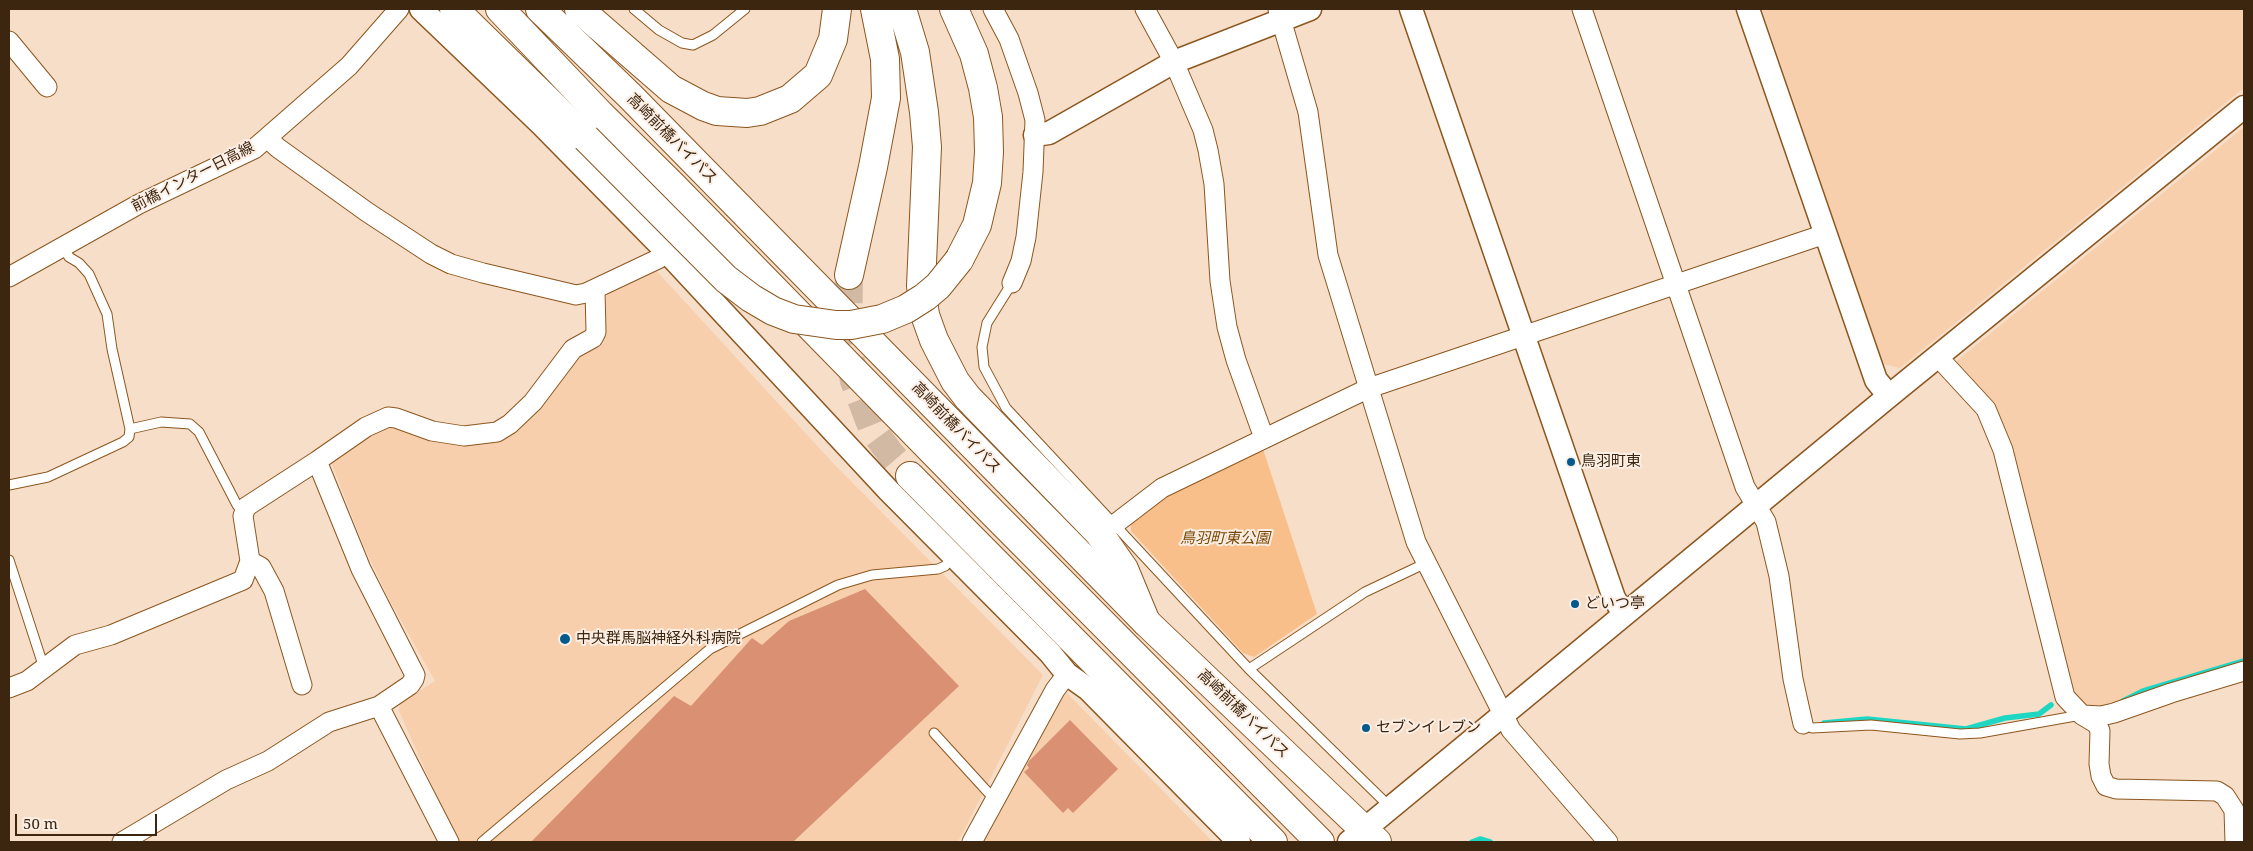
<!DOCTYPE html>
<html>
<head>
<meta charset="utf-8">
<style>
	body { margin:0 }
	#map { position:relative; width:2253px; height:851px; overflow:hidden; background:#f7dec9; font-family:"Noto Serif",serif }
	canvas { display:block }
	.frame { position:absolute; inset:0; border:10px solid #3d260f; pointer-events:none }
	.scale { position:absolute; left:15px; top:814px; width:142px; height:22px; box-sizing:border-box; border:2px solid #3d260f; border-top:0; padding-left:6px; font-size:15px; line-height:18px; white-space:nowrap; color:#3d260f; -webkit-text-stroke:4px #fbeee4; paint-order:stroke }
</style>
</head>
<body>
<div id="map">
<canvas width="2253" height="851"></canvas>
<div class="frame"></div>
<div class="scale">50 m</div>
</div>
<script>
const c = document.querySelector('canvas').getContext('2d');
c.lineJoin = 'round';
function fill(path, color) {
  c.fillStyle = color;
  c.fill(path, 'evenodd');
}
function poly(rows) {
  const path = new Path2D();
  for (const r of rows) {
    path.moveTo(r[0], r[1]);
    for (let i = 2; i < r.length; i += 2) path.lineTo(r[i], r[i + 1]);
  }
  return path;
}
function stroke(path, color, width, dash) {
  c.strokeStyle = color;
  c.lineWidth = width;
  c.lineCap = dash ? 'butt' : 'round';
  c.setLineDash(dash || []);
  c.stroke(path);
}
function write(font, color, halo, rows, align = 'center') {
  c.font = font + ' "Noto Serif","Noto Sans JP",serif';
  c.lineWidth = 4;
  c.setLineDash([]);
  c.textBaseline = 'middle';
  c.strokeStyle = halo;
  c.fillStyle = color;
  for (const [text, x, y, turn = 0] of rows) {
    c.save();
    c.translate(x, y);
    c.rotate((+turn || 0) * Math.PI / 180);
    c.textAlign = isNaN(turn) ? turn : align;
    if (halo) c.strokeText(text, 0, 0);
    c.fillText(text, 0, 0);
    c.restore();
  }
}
const built = poly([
	[1762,9,2244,9,2244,88,1900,368,1883,364],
	[2244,127,2244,659,2143,688,2120,700,2091,708,2083,707,2073,691,2066,668,2018,466,1996,407,1954,363],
	[652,266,833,463,1043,675,958,842,457,842,399,711,400,703,435,681,390,601,364,547,331,462,357,442,388,427,398,427,432,440,486,442,573,359,604,343,605,301,609,289],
	[1067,693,1213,842,979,842,1054,704]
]);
const green = poly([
	[1263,449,1317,614,1254,657,1243,653,1131,531,1131,520,1154,502]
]);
const stream = poly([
	[2123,701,2143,691,2244,661],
	[1824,723,1867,719,1966,729,2005,718,2039,714,2051,705],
	[1472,842,1480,839,1490,842]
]);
const building = poly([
	[865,589,959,686,793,842,531,842,674,696,691,706,752,638,762,645,789,621],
	[1070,720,1118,769,1073,813,1068,808,1063,813,1024,772,1029,768,1027,765,1029,761]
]);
const motorwayTunnel = poly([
	[849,275,848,342,854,381,873,430,890,453,910,476]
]);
const service = poly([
	[634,9,659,30,682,43,693,45,713,35,745,9],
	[1012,283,987,323,982,347,984,367,1006,408,1249,669,1390,807],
	[130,429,161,422,190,424,199,432,237,505,243,511],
	[9,485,48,477,123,442,129,437,130,429,112,349,107,314,89,274,79,263,69,257,63,246],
	[9,560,44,668],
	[1249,669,1365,592,1426,563],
	[1803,724,1812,728,1871,725,1960,734,1980,733,2081,715],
	[934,733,995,800],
	[482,842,710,649,838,585,872,575,938,569,945,566,954,556]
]);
const minor = poly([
	[993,9,1009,39,1028,93,1035,120,1033,172,1026,237,1021,261,1012,283],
	[1145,9,1174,62,1203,130,1208,150,1214,184,1220,281,1227,327,1236,360,1264,438],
	[1278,9,1308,112,1328,255,1416,542,1511,730,1608,842],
	[1582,9,1745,487,1766,522,1779,576,1793,679,1803,724],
	[9,41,47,87],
	[267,138,278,148,367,212,431,254,451,264,483,273,576,295,586,293,658,259,666,251],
	[9,277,139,204,254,149,349,66,399,9],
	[1938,357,1986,409,2003,450,2065,697,2082,715,2097,724,2100,731,2099,764,2101,776,2106,786,2116,789,2217,791,2225,796,2234,810,2235,842],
	[1115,524,1162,488,1369,388,1825,234],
	[250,561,261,567,274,591,302,685],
	[9,688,27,681,75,645,111,635,243,580,250,561,243,516,246,507,317,461,366,427,388,417,396,418,432,431,464,436,497,432,510,424,533,402,573,349,593,338,596,332,595,290],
	[379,706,449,842],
	[2083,715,2101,716,2114,713,2171,693,2244,671],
	[122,842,226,780,268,761,329,722,379,706,410,685,414,679,415,675,361,569,317,461],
	[972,842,1055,690,1067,674]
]);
const tertiary = poly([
	[421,9,541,124,666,251,889,491,1050,653,1067,674,1088,689,1239,842],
	[1411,9,1614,598,1624,614],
	[1748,9,1876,380,1889,396],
	[1035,135,1049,133,1174,62,1310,9],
	[1349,842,1889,396,2244,107]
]);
const trunk = poly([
	[500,9,600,114,672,185,993,513,1320,842],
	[540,9,630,96,1146,622,1377,842]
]);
const motorway = poly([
	[454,9,586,138],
	[579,9,671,89,703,106,717,111,747,113,760,111,790,99,818,75,833,39,837,9],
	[902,9,915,52,924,112,927,147,921,286,925,315,934,340,955,381,968,398,1099,533,1124,569,1146,622],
	[954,9,974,54,983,88,988,117,989,152,987,183,977,225,959,260],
	[849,275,873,167,886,98,885,59,875,9],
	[910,476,1273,842]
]);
const motorwayBridge = poly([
	[586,138,726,279,751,298,773,311,794,319,836,325,851,325,882,319,906,309,925,297,938,286,959,260]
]);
const markers = [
	[1571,462,5,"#025b8c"],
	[1575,604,5,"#025b8c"],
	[565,639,6,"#025b8c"],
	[1366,728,5,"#025b8c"]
];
const streetNames = [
	["高崎前橋バイパス",672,139,45],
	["前橋インター日高線",193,177,-27],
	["高崎前橋バイパス",956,428,46],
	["高崎前橋バイパス",1243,714,44]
];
const poiNames = [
	["鳥羽町東",1581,462],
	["どいつ亭",1585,604],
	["中央群馬脳神経外科病院",576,639],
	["セブンイレブン",1376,728]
];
const parkNames = [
	["鳥羽町東公園",1225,539]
];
fill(built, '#f8cfac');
fill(green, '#f9bf8b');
stroke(stream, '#1dd7c3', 5.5);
fill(building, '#da9072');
stroke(motorwayTunnel, '#d2b9a4', 28, [28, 14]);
stroke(service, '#8c561e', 11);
stroke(minor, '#8c561e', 21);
stroke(tertiary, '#8c561e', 25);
stroke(trunk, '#8c561e', 30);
stroke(motorway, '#8c561e', 30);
stroke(service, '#fff', 9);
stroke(minor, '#fff', 19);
stroke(tertiary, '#fff', 22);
stroke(trunk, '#fff', 28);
stroke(motorway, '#fff', 28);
stroke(motorwayBridge, '#8c561e', 30, []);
stroke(motorwayBridge, '#fff', 28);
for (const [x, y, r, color] of markers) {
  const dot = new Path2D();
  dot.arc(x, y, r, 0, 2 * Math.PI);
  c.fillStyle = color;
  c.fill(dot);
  stroke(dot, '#fbeee4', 2);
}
write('15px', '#3d260f', '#fbeee4', streetNames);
write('15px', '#3d260f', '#fbeee4', poiNames, 'left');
write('italic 15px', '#7a4603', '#fbeee4', parkNames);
</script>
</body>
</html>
